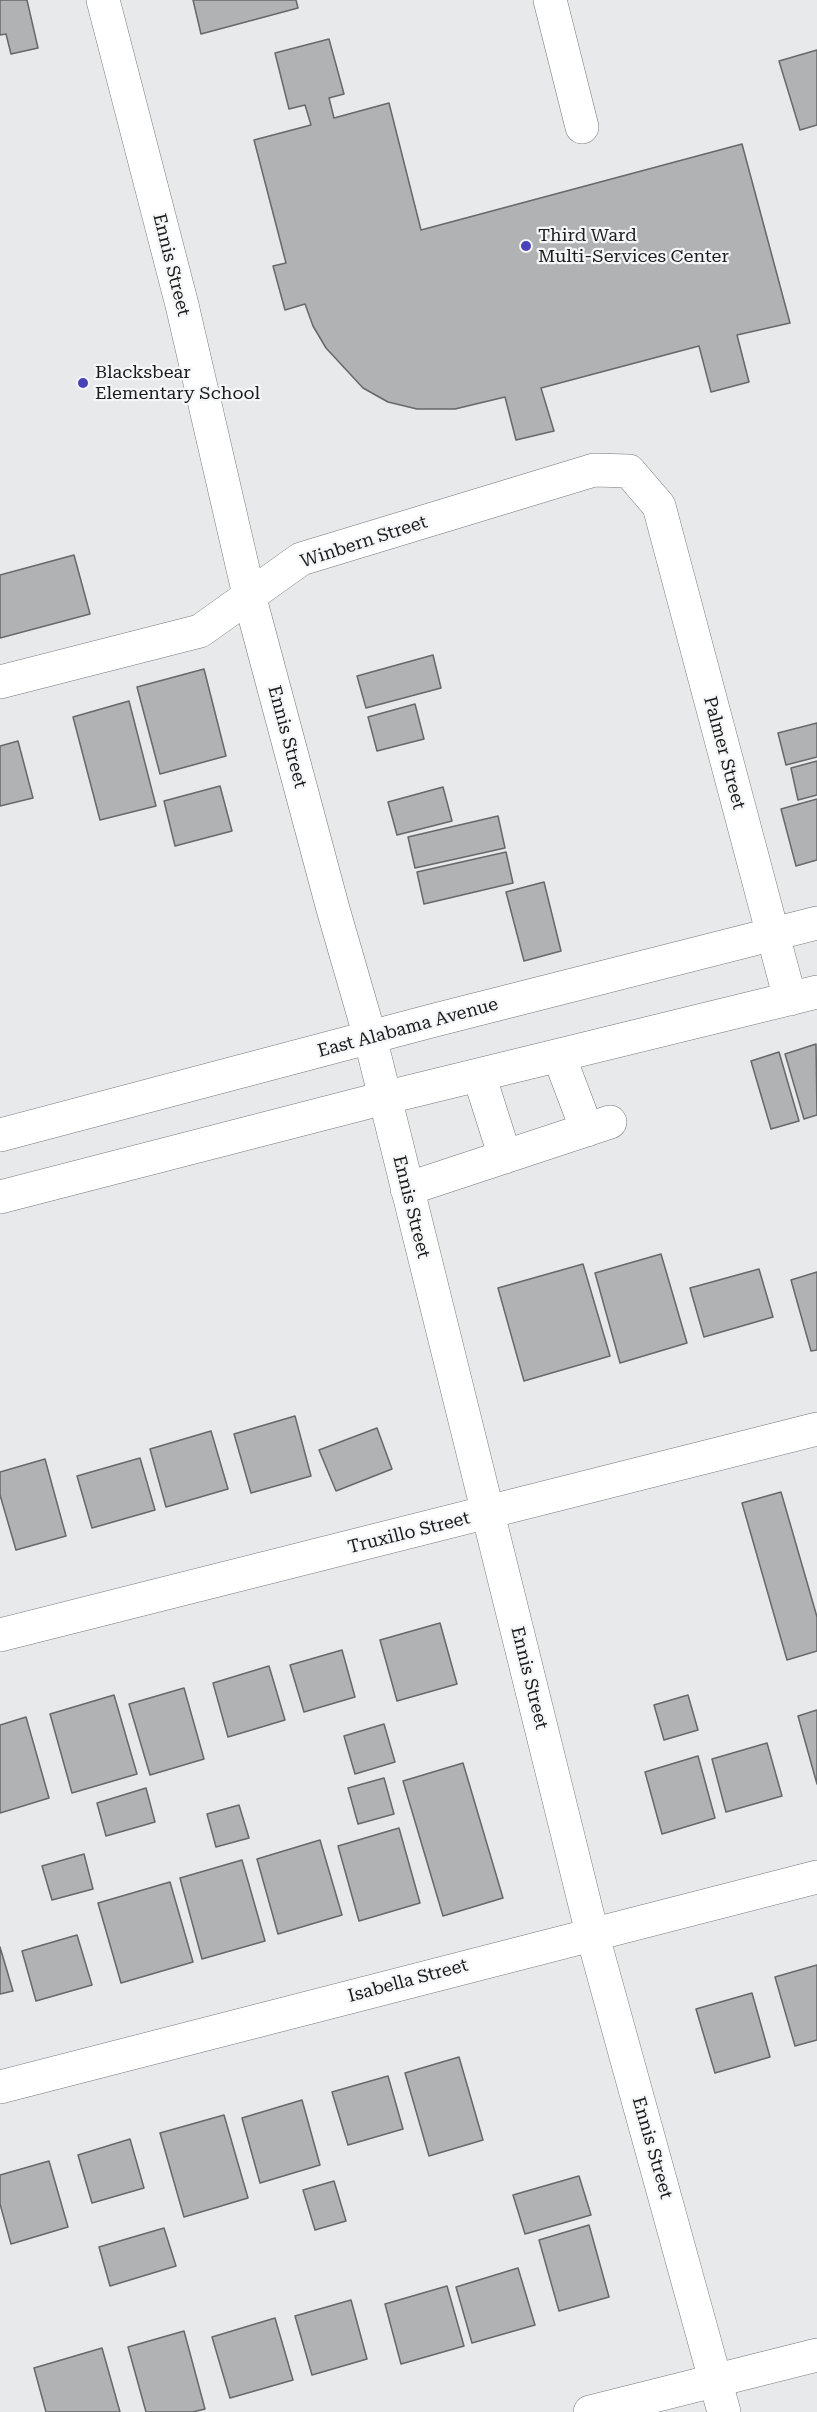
<!DOCTYPE html>
<html>
<head>
<meta charset="utf-8">
<style>
	body { margin:0 }
	canvas { display:block; background:#e7e9eb }
</style>
</head>
<body>
<canvas width="817" height="2412"></canvas>
<script>
const c = document.querySelector('canvas').getContext('2d');
c.lineJoin = 'round';
function fill(path, color) {
  c.fillStyle = color;
  c.fill(path, 'evenodd');
}
function poly(rows) {
  const path = new Path2D();
  for (const r of rows) {
    path.moveTo(r[0], r[1]);
    for (let i = 2; i < r.length; i += 2) path.lineTo(r[i], r[i + 1]);
  }
  return path;
}
function stroke(path, color, width, dash) {
  c.strokeStyle = color;
  c.lineWidth = width;
  c.lineCap = dash ? 'butt' : 'round';
  c.setLineDash(dash || []);
  c.stroke(path);
}
function write(font, color, halo, rows, align = 'center') {
  c.font = font + ' "Roboto Serif",serif';
  c.lineWidth = 4.5;
  c.setLineDash([]);
  c.textBaseline = 'middle';
  c.strokeStyle = halo;
  c.fillStyle = color;
  for (const [text, x, y, turn = 0] of rows) {
    c.save();
    c.translate(x, y);
    c.rotate((+turn || 0) * Math.PI / 180);
    c.textAlign = isNaN(turn) ? turn : align;
    if (halo) c.strokeText(text, 0, 0);
    c.fillText(text, 0, 0);
    c.restore();
  }
}
const building = poly([
	[0,0,27,0,38,48,11,54,6,34,0,35,0,0],
	[193,0,296,0,298,8,201,34,193,0],
	[329,39,344,94,329,98,334,118,389,103,421,230,742,144,790,323,737,335,749,382,711,392,699,346,541,388,554,431,516,440,505,397,455,409,417,409,388,402,363,388,326,348,313,326,305,304,285,310,273,266,286,263,254,140,311,125,305,105,289,109,275,53,329,39],
	[817,50,817,125,800,130,779,61,817,50],
	[74,555,90,614,0,638,0,575,74,555],
	[433,655,441,688,366,708,357,676,433,655],
	[204,669,226,756,160,774,137,687,204,669],
	[129,701,156,806,100,820,73,717,129,701],
	[415,704,424,739,377,751,368,717,415,704],
	[817,723,817,757,786,765,778,733,817,723],
	[18,741,33,798,0,806,0,746,18,741],
	[817,761,817,795,798,800,791,768,817,761],
	[220,786,232,831,175,846,164,801,220,786],
	[443,787,452,821,397,835,388,802,443,787],
	[817,799,817,860,796,866,781,809,817,799],
	[498,816,505,848,415,868,408,837,498,816],
	[506,852,513,883,424,904,417,872,506,852],
	[544,882,561,951,524,961,506,892,544,882],
	[816,1044,817,1115,804,1119,785,1054,816,1044],
	[779,1052,799,1121,771,1129,751,1061,779,1052],
	[661,1254,687,1343,620,1363,595,1273,661,1254],
	[583,1264,610,1356,524,1381,498,1288,583,1264],
	[759,1269,773,1317,704,1337,690,1288,759,1269],
	[817,1272,817,1350,811,1351,791,1280,817,1272],
	[295,1416,311,1476,251,1493,234,1434,295,1416],
	[377,1428,392,1469,336,1491,319,1450,377,1428],
	[211,1431,228,1489,166,1507,150,1449,211,1431],
	[140,1458,155,1510,92,1528,77,1476,140,1458],
	[45,1459,66,1536,16,1550,0,1495,0,1472,45,1459],
	[781,1492,817,1617,817,1651,787,1660,742,1503,781,1492],
	[440,1623,457,1684,397,1701,380,1640,440,1623],
	[342,1650,355,1697,304,1712,290,1665,342,1650],
	[269,1666,285,1720,228,1737,213,1683,269,1666],
	[184,1688,204,1759,150,1775,129,1704,184,1688],
	[114,1695,137,1774,72,1793,50,1714,114,1695],
	[688,1695,698,1730,664,1740,654,1705,688,1695],
	[817,1710,817,1784,798,1716,817,1710],
	[26,1717,49,1798,0,1813,0,1725,26,1717],
	[384,1724,395,1762,355,1774,344,1736,384,1724],
	[767,1743,782,1796,726,1812,712,1759,767,1743],
	[698,1756,715,1818,662,1834,645,1772,698,1756],
	[463,1763,503,1898,443,1916,403,1781,463,1763],
	[384,1778,394,1814,358,1824,348,1788,384,1778],
	[146,1788,155,1822,106,1836,97,1803,146,1788],
	[239,1805,249,1838,216,1847,207,1814,239,1805],
	[399,1828,420,1903,359,1921,338,1846,399,1828],
	[320,1840,342,1915,278,1934,257,1859,320,1840],
	[84,1854,93,1889,52,1900,42,1866,84,1854],
	[242,1860,265,1941,202,1959,180,1878,242,1860],
	[170,1882,193,1962,121,1983,98,1903,170,1882],
	[77,1935,92,1985,36,2001,22,1951,77,1935],
	[0,1947,13,1991,0,1994,0,1947],
	[817,1965,817,2040,795,2046,775,1977,817,1965],
	[752,1993,770,2057,715,2073,696,2009,752,1993],
	[459,2057,483,2140,429,2156,405,2073,459,2057],
	[388,2076,403,2129,348,2145,332,2092,388,2076],
	[302,2100,320,2165,260,2183,242,2118,302,2100],
	[224,2115,248,2198,184,2217,160,2133,224,2115],
	[130,2139,144,2188,92,2203,78,2155,130,2139],
	[49,2161,68,2227,11,2244,0,2204,0,2175,49,2161],
	[579,2176,591,2215,525,2234,513,2195,579,2176],
	[334,2181,346,2221,315,2230,303,2190,334,2181],
	[589,2225,609,2297,559,2311,539,2240,589,2225],
	[164,2228,176,2266,110,2286,99,2247,164,2228],
	[518,2268,535,2325,472,2343,456,2287,518,2268],
	[447,2286,464,2346,401,2364,385,2304,447,2286],
	[351,2300,367,2359,312,2375,295,2316,351,2300],
	[275,2318,293,2380,230,2398,212,2337,275,2318],
	[184,2331,205,2409,193,2412,146,2412,128,2347,184,2331],
	[102,2348,120,2412,46,2412,34,2368,102,2348]
]);
const minor = poly([
	[103,0,182,305,249,595,333,909,370,1037,592,1933,724,2412],
	[550,0,582,127],
	[0,682,200,631,301,559,594,470,629,471,659,506,790,999],
	[559,1056,587,1130],
	[479,1075,505,1157],
	[0,1135,435,1020,817,923],
	[407,1189,610,1122],
	[0,1197,384,1098,817,992],
	[0,1635,817,1429],
	[0,2087,817,1877]
]);
const major = poly([
	[590,2412,817,2355]
]);
const markers = [
	[526,246,6,"#4941b7"],
	[83,383,6,"#4941b7"]
];
const poiNames = [
	["Third Ward",538,236],
	["Multi-Services Center",538,257],
	["Blacksbear",95,373],
	["Elementary School",95,394]
];
const streetNames = [
	["Ennis Street",171,265,76],
	["Winbern Street",364,542,-18],
	["Ennis Street",287,737,75],
	["Palmer Street",724,753,75],
	["East Alabama Avenue",408,1028,-15],
	["Ennis Street",411,1207,76],
	["Truxillo Street",409,1533,-14],
	["Ennis Street",529,1678,76],
	["Isabella Street",408,1981,-15],
	["Ennis Street",652,2148,74]
];
fill(building, '#b0b2b4');
stroke(building, '#666869', 1.5);
stroke(minor, '#76787a', 34);
stroke(major, '#76787a', 34);
stroke(minor, '#fff', 33);
stroke(major, '#fff', 33);
for (const [x, y, r, color] of markers) {
  const dot = new Path2D();
  dot.arc(x, y, r, 0, 2 * Math.PI);
  c.fillStyle = color;
  c.fill(dot);
  stroke(dot, '#f4f6f8', 2);
}
write('18px', '#1a1b1b', '#f4f6f8', poiNames, 'left');
write('18px', '#1a1b1b', '#f4f6f8', streetNames);
</script>
</body>
</html>
